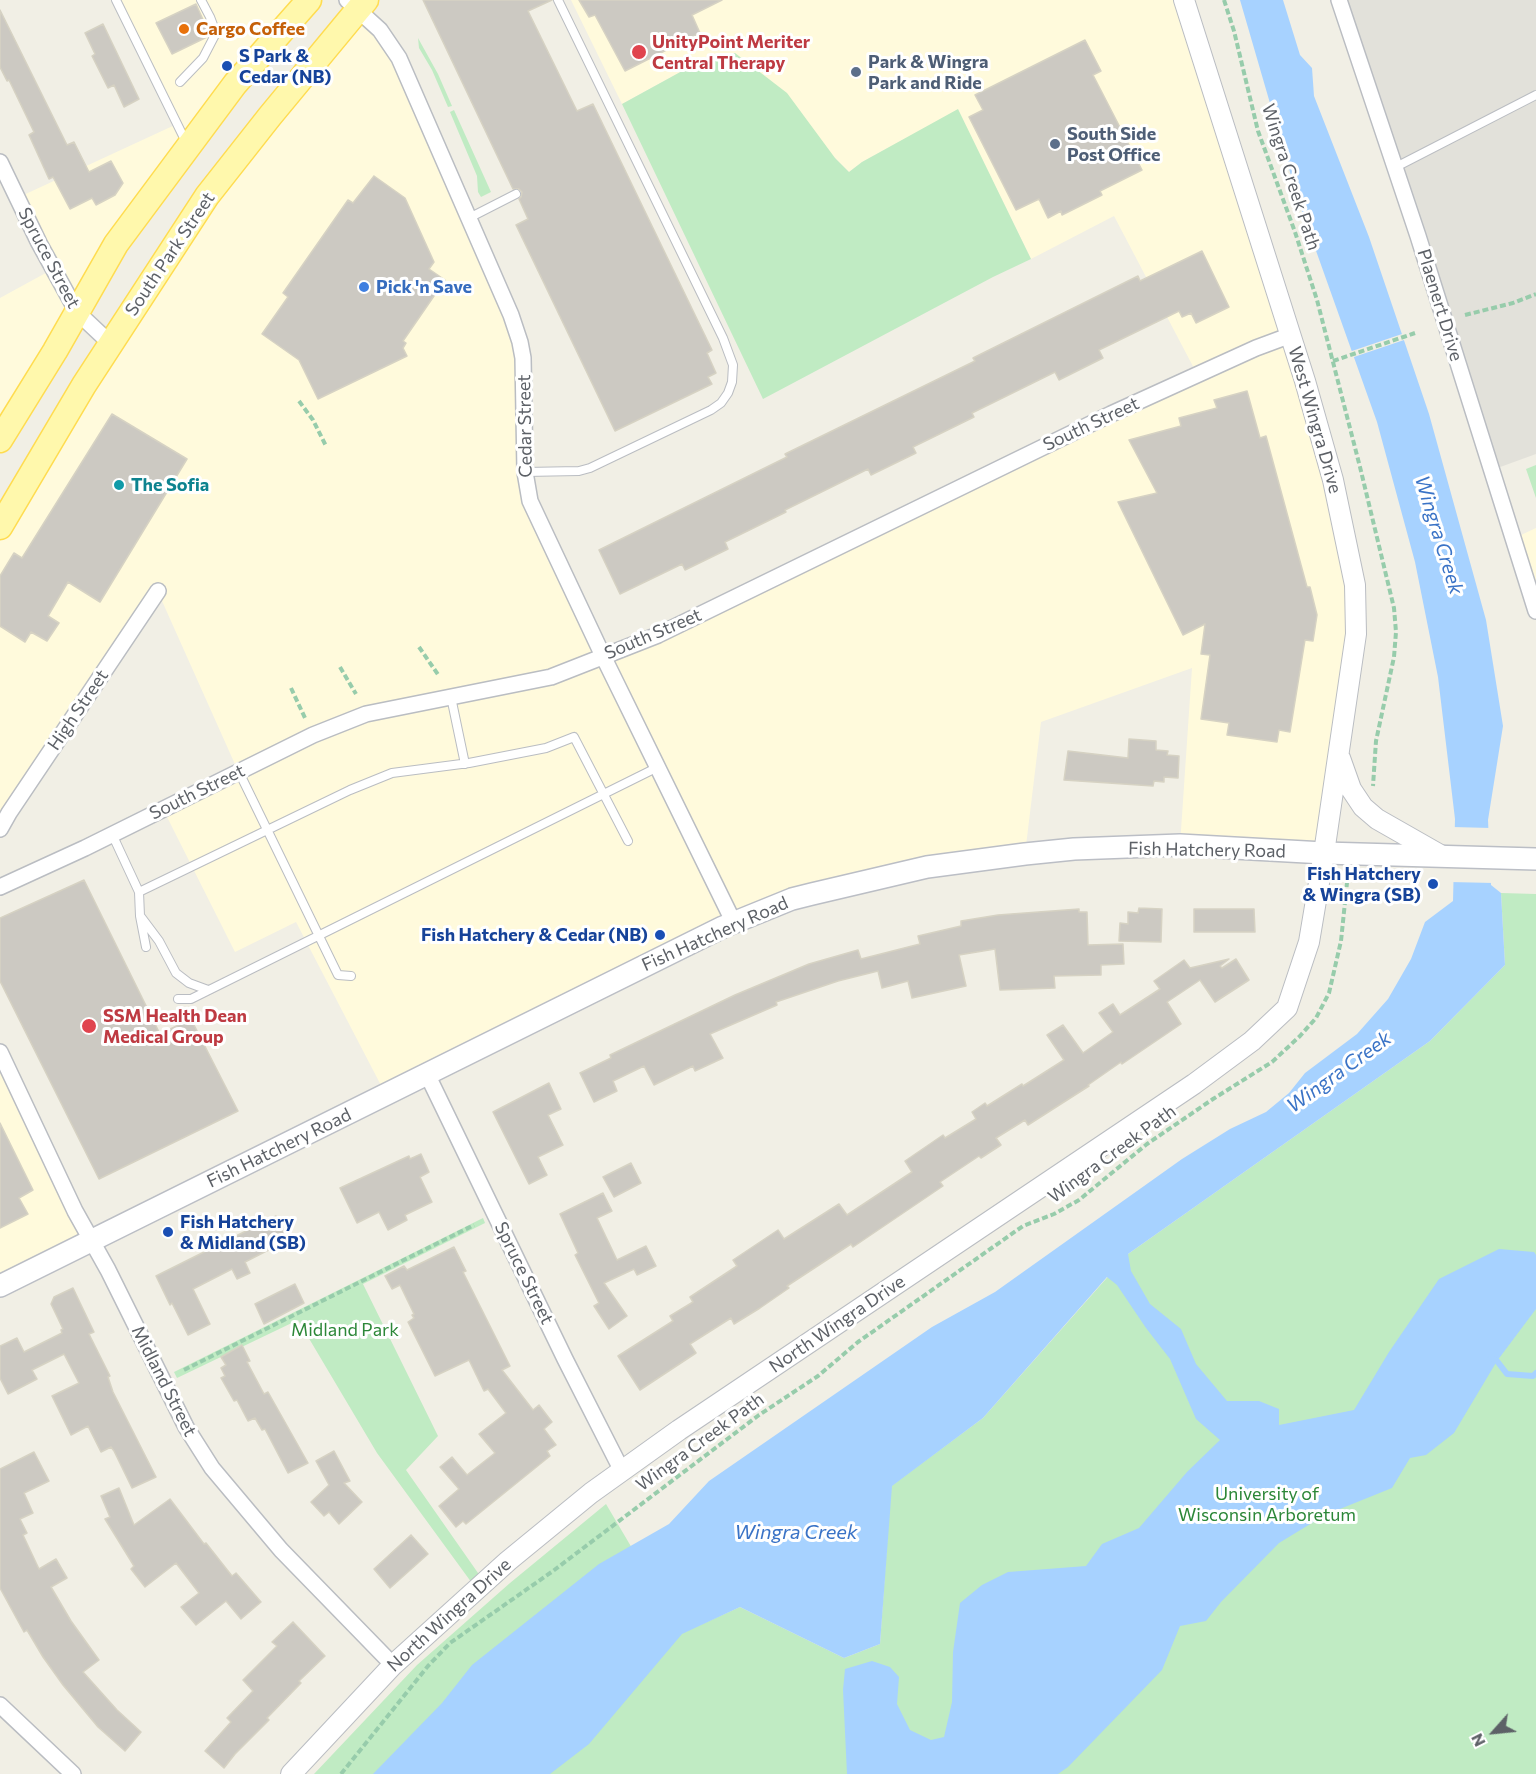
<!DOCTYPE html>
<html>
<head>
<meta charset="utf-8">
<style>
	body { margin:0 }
	#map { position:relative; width:1536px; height:1774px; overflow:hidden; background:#f1efe5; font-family:Commissioner,sans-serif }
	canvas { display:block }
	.north { position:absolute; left:1464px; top:1702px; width:60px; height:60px; -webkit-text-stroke:4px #fff; paint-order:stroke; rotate:243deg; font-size:16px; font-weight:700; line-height:24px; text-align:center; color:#5d6167 }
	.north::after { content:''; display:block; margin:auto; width:21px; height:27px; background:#5d6167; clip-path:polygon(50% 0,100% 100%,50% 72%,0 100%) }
</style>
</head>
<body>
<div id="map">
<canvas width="1536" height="1774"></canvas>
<div class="north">N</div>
</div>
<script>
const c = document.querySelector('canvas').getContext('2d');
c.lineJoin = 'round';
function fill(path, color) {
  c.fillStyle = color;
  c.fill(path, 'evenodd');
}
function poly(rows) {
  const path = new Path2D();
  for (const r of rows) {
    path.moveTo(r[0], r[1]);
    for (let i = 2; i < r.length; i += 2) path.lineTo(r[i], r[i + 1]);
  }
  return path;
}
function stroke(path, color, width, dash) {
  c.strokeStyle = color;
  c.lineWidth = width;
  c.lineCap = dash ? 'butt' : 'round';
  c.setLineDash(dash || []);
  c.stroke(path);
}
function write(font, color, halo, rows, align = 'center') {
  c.font = font + ' Commissioner,sans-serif';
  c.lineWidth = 6;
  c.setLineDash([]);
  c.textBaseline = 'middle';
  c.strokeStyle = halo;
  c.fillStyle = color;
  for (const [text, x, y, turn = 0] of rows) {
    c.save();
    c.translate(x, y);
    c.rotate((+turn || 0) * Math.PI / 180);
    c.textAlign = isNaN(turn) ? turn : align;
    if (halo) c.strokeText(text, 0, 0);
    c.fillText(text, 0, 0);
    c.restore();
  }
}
const commercial = poly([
	[116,0,309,0,235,84,0,439,0,298,53,269,17,198,177,124],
	[571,0,1184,0,1355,585,1324,853,1180,845,1192,668,1041,722,1025,854,812,894,386,1095,296,922,235,952,163,809,238,771,158,592,0,829,0,523,147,287,358,9,386,37,518,333,525,472,603,656,1197,374,1114,216,1031,259,958,110,862,162,849,172,835,158,704,59,622,104],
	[1536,528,1536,584,1521,535],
	[0,1052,92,1241,0,1286]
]);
const industrial = poly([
	[1339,0,1536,0,1536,454,1492,470]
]);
const green = poly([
	[418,38,438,74,452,106,448,107,432,70,419,48],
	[735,53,787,93,835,158,849,172,862,162,958,109,1031,259,993,277,763,399,622,104,704,59],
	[454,110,491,192,481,197,478,192,477,176,450,112],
	[1536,465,1536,498,1526,469],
	[1501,893,1536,894,1536,1774,314,1774,417,1665,510,1583,606,1504,682,1633,740,1607,844,1658,880,1644,891,1486,983,1418,1128,1254,1430,1041,1505,965],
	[483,1218,485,1223,363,1284,438,1436,406,1470,485,1583,477,1590,377,1453,298,1320,177,1378,174,1372]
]);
const water = poly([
	[1240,0,1283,0,1300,55,1312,68,1314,96,1369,237,1429,414,1486,620,1503,726,1488,820,1491,885,1501,893,1505,965,1430,1041,1128,1254,1131,1271,1150,1304,1181,1329,1196,1364,1227,1401,1259,1401,1279,1409,1279,1425,1354,1410,1389,1352,1439,1279,1499,1249,1534,1252,1536,1255,1536,1309,1497,1361,1454,1433,1426,1455,1410,1458,1392,1488,1325,1515,1279,1543,1221,1602,1206,1621,1180,1626,1162,1670,1068,1767,1058,1774,847,1774,843,1690,845,1669,872,1661,890,1667,899,1677,897,1704,910,1730,931,1740,944,1737,952,1702,953,1652,960,1603,982,1585,1008,1572,1086,1566,1102,1544,1139,1528,1187,1472,1220,1440,1196,1419,1170,1359,1146,1328,1117,1285,1107,1277,983,1418,892,1486,880,1644,844,1658,740,1607,682,1634,589,1744,550,1774,373,1774,442,1703,472,1665,599,1564,669,1524,709,1481,932,1327,995,1292,1182,1159,1230,1129,1266,1112,1289,1093,1305,1073,1357,1034,1388,999,1411,959,1425,922,1453,901,1455,819,1438,677,1415,562,1377,422,1299,203]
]);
const pier = poly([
	[1405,333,1407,339,1351,358,1349,352],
	[1452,827,1491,828,1494,883,1450,882]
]);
const stream = poly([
	[1491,1358,1497,1361,1507,1374,1533,1376,1536,1373]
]);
const building = poly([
	[423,0,552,0,528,11,577,111,593,104,712,350,707,353,716,373,708,377,712,384,615,431,516,225,528,219,519,199,521,197,522,192,519,189,513,189,423,0],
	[579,0,722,0,692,15,700,33,625,71,595,15,589,17,579,0],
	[196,4,209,33,207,37,172,54,156,23,196,4],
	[0,10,67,145,74,142,89,172,111,161,123,183,115,195,96,205,92,198,70,209,53,177,49,179,29,135,34,132,9,80,7,81,0,67,0,10],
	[103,24,139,99,124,107,114,85,108,88,92,56,95,54,85,33,103,24],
	[1085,40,1101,71,1093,75,1142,170,1100,191,1102,195,1062,215,1061,211,1048,218,1039,199,1016,210,969,117,983,110,975,95,1085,40],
	[374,176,405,198,434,262,429,269,445,280,403,341,406,343,403,348,407,356,318,399,299,360,262,334,288,297,283,293,348,200,353,203,374,176],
	[1202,251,1229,307,1196,323,1191,313,1182,317,1179,311,1099,350,1103,358,1059,380,1055,372,972,413,974,417,913,447,916,453,871,475,868,469,785,510,786,512,725,542,728,549,685,570,682,564,620,594,599,550,787,457,785,454,975,361,973,358,1138,276,1140,281,1202,251],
	[1247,391,1260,438,1266,436,1307,587,1310,587,1317,615,1313,641,1305,640,1290,732,1279,730,1277,742,1227,735,1229,723,1201,719,1210,655,1201,654,1205,624,1183,635,1118,502,1157,493,1129,440,1181,426,1179,418,1217,408,1214,400,1247,391],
	[112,414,187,459,100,602,68,582,48,616,59,623,47,641,31,632,25,642,0,626,0,576,14,553,22,558,112,414],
	[1129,739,1156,741,1156,750,1168,751,1167,755,1179,756,1178,778,1164,777,1164,782,1154,781,1153,786,1064,780,1068,751,1128,758,1129,739],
	[84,880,160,1034,191,1019,238,1111,99,1179,0,981,0,918,84,880],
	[1139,908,1162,909,1161,942,1119,941,1120,923,1128,924,1128,912,1138,913,1139,908],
	[1079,909,1079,912,1087,912,1088,945,1123,944,1124,964,1101,965,1101,975,1054,976,1055,988,1000,990,995,949,959,955,966,986,912,998,908,981,882,988,878,971,838,981,776,1002,777,1005,710,1034,723,1058,695,1071,693,1066,654,1085,644,1066,613,1081,617,1091,594,1102,580,1073,611,1058,610,1055,735,995,809,964,858,950,861,959,920,944,918,936,961,926,961,921,998,915,1079,909],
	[1194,909,1254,909,1255,932,1194,932,1194,909],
	[1229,959,1220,966,1222,968,1236,959,1249,980,1215,1002,1200,980,1167,1002,1181,1024,1122,1064,1121,1062,1088,1085,1089,1086,1028,1125,1025,1120,996,1138,1001,1145,981,1158,979,1156,940,1182,943,1186,853,1247,851,1244,787,1286,789,1288,760,1308,734,1324,731,1318,690,1344,696,1353,640,1390,618,1356,673,1321,670,1316,693,1302,690,1297,737,1266,733,1260,778,1230,784,1239,839,1204,847,1215,912,1172,905,1161,943,1135,945,1138,976,1119,972,1112,985,1103,987,1106,1022,1084,1023,1086,1064,1060,1047,1035,1063,1025,1083,1053,1113,1032,1099,1013,1113,1004,1120,1015,1160,989,1154,981,1184,960,1190,968,1229,959],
	[549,1083,561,1109,548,1115,563,1145,538,1157,547,1175,529,1184,493,1112,549,1083],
	[0,1123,33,1190,19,1198,28,1214,0,1228,0,1123],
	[421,1154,429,1172,420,1177,432,1202,405,1215,407,1220,388,1230,379,1212,357,1223,340,1188,409,1156,410,1159,421,1154],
	[631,1163,641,1183,614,1197,603,1177,631,1163],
	[603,1193,612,1211,597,1218,617,1260,646,1246,656,1266,637,1275,634,1269,604,1283,627,1316,609,1329,594,1306,599,1303,575,1255,578,1253,560,1214,603,1193],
	[276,1216,288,1240,245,1262,250,1273,237,1279,232,1269,193,1289,210,1324,188,1335,172,1303,170,1305,156,1276,276,1216],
	[454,1247,466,1271,463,1272,510,1366,502,1370,533,1410,539,1405,552,1422,544,1429,556,1445,547,1451,550,1456,466,1524,463,1521,456,1527,439,1506,459,1489,440,1467,452,1457,467,1475,495,1453,479,1434,506,1413,488,1389,484,1391,469,1360,435,1376,408,1322,414,1318,412,1315,414,1314,400,1285,392,1289,385,1276,404,1266,407,1270,454,1247],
	[295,1284,304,1303,264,1324,255,1304,295,1284],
	[73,1288,94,1332,89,1334,110,1376,108,1377,113,1392,156,1477,132,1488,114,1451,111,1447,101,1452,88,1426,71,1435,52,1396,79,1383,64,1354,32,1370,37,1379,8,1394,0,1378,0,1346,17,1338,24,1352,62,1333,61,1330,63,1329,51,1304,54,1297,73,1288],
	[242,1345,250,1361,247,1362,264,1394,268,1392,308,1463,288,1473,265,1429,262,1430,255,1418,248,1421,237,1400,234,1401,221,1378,225,1376,221,1368,226,1365,221,1357,242,1345],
	[334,1451,350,1481,344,1483,362,1502,339,1524,329,1512,324,1516,311,1502,329,1485,316,1461,334,1451],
	[34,1452,49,1481,24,1493,33,1513,20,1519,27,1533,23,1535,39,1569,56,1559,67,1578,51,1587,71,1621,99,1660,83,1672,117,1710,141,1732,125,1751,98,1727,63,1685,43,1657,27,1630,24,1632,0,1588,0,1469,34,1452],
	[119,1488,134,1525,170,1499,204,1544,206,1543,232,1576,236,1573,261,1602,241,1619,226,1601,196,1625,181,1607,199,1593,176,1563,145,1587,131,1569,134,1566,105,1519,110,1517,101,1496,119,1488],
	[411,1535,428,1554,390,1588,374,1569,411,1535],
	[293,1622,325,1656,299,1681,301,1683,267,1718,269,1720,235,1754,224,1768,205,1751,231,1722,227,1718,253,1691,243,1680,277,1646,272,1642,293,1622]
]);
const path = poly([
	[1224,0,1234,31,1258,131,1295,232,1317,300,1360,467,1394,608,1396,632,1394,657,1376,741,1373,786],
	[1465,315,1513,303,1536,294],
	[1333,361,1415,333],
	[299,401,313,420,326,446],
	[419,647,439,676],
	[340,667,356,694],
	[291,688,305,718],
	[184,1370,474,1225],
	[341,1774,428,1666,450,1643,553,1571,759,1415,818,1376,858,1342,1023,1226,1054,1214,1079,1200,1147,1144,1213,1099,1272,1062,1300,1036,1316,1018,1329,993,1341,941,1348,873]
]);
const service = poly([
	[116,0,187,144],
	[180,82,203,58,216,33,210,17,201,0],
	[1394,168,1536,95],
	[469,218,516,194],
	[525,472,579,471,590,468,711,410,721,403,728,393,732,382,733,365,723,338,558,0],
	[451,697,465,764],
	[239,772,338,975,351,976],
	[112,834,139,892,140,916,146,947],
	[139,892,350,790,392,773,469,763,546,748,574,737,628,841],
	[141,917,159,941,176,973,189,983,208,990],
	[178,999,191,999,658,767]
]);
const minor = poly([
	[347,0,380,30,399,58,511,315,520,342,523,358,525,472,530,501,603,656,734,923],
	[1339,0,1418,236,1536,611],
	[0,162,39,243,77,312,111,344],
	[0,829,9,813,158,591],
	[0,887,85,848,313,735,366,714,551,677,658,635,1111,414,1256,348,1291,335],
	[0,1052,75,1211,108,1270,186,1427,212,1468,281,1550,393,1665],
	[427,1074,565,1359,622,1471],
	[0,1705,73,1774]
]);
const tertiary = poly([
	[1340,758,1351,789,1363,807,1377,819,1442,856],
	[291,1774,393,1665,508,1561,591,1493,679,1430,1194,1084,1252,1041,1287,1008,1309,942,1324,853,1356,634,1355,585,1333,480,1305,381,1184,0]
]);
const secondary = poly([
	[0,1286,723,927,792,899,812,894,927,867,1025,854,1074,849,1180,845,1324,853,1536,859]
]);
const primary = poly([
	[0,440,55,351,116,244,235,84,309,0],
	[0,527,84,385,207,196,270,116,366,0]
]);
const markers = [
	[184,29,6,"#e8710a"],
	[639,52,8,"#e0444e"],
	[227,66,6,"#1a4fb4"],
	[856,72,6,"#5c6f8a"],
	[1055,144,6,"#5c6f8a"],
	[364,287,6,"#3f7fe0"],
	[119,485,6,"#0f9aa8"],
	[1433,884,6,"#1a4fb4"],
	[660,935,6,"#1a4fb4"],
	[89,1026,8,"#e0444e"],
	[168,1232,6,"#1a4fb4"]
];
const foodNames = [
	["Cargo Coffee",196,29]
];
const healthNames = [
	["UnityPoint Meriter",652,42],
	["Central Therapy",652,63],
	["SSM Health Dean",103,1016],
	["Medical Group",103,1037]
];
const transitNames = [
	["S Park &",239,56],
	["Cedar (NB)",239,77],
	["Fish Hatchery",1421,874,"right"],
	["& Wingra (SB)",1421,895,"right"],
	["Fish Hatchery & Cedar (NB)",648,935,"right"],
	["Fish Hatchery",180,1222],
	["& Midland (SB)",180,1243]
];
const serviceNames = [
	["Park & Wingra",868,62],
	["Park and Ride",868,83],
	["South Side",1067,134],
	["Post Office",1067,155]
];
const streetNames = [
	["Wingra Creek Path",1291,177,72],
	["South Park Street",170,254,-56],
	["Spruce Street",49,258,62],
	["Plaenert Drive",1440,305,73],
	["West Wingra Drive",1315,420,74],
	["South Street",1091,424,-25],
	["Cedar Street",525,426,-91],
	["South Street",653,634,-23],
	["High Street",78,710,-56],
	["South Street",197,792,-26],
	["Fish Hatchery Road",1207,850,1],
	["Fish Hatchery Road",715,934,-24],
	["Fish Hatchery Road",279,1148,-26],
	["Wingra Creek Path",1112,1154,-36],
	["Spruce Street",524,1273,64],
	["North Wingra Drive",837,1324,-34],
	["Midland Street",164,1381,63],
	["Wingra Creek Path",700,1442,-36],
	["North Wingra Drive",449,1615,-42]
];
const shopNames = [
	["Pick 'n Save",376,287]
];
const cultureNames = [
	["The Sofia",131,485]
];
const parkNames = [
	["Midland Park",345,1330],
	["University of",1267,1494],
	["Wisconsin Arboretum",1267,1515]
];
const waterNames = [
	["Wingra Creek",1439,535,73],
	["Wingra Creek",1339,1072,-36],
	["Wingra Creek",796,1532]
];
fill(commercial, '#fffadc');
fill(industrial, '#e2e1da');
fill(green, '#c0ebc3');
fill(water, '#a7d2ff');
fill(pier, '#f1efe5');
stroke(stream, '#a7d2ff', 6);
fill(building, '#ccc9c2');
stroke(building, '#d6d2c3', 1.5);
stroke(service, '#babdc2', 10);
stroke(minor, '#babdc2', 18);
stroke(tertiary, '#babdc2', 22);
stroke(secondary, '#bbbec5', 24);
stroke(primary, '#ffdc50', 27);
stroke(path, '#97ccab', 4, [6, 3]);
stroke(service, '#fff', 8);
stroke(minor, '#fff', 15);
stroke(tertiary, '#fff', 20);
stroke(secondary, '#fff', 21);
stroke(primary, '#fff8ac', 24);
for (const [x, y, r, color] of markers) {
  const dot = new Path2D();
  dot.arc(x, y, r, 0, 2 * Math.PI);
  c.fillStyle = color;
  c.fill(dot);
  stroke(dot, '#fff', 2);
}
write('bold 18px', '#c56008', '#fff', foodNames, 'left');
write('bold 18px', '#be3a42', '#fff', healthNames, 'left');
write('bold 18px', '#164399', '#fff', transitNames, 'left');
write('bold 18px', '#4e5e75', '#fff', serviceNames, 'left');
write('18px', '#5d6167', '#fff', streetNames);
write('bold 18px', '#366cbe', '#fff', shopNames, 'left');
write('bold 18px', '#0d838f', '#fff', cultureNames, 'left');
write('18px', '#2c8738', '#fff', parkNames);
write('italic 20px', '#3a73c6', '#fff', waterNames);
</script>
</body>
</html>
